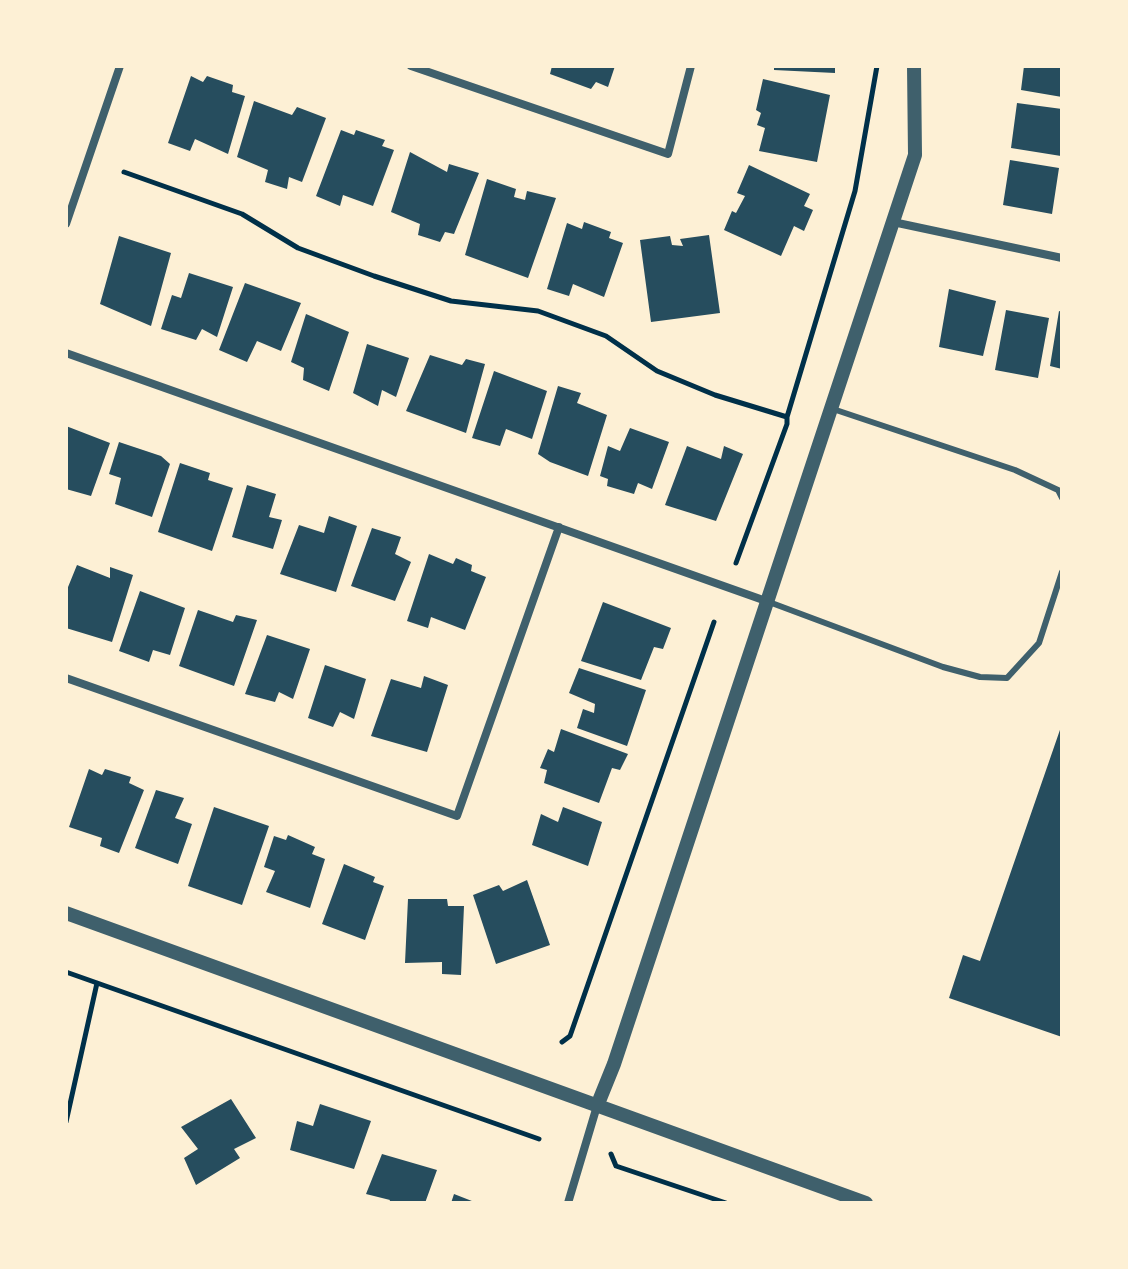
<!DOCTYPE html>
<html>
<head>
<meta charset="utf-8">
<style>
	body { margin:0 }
	#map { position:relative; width:1128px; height:1269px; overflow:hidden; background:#fdf0d5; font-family:Manrope,sans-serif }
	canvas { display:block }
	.frame { position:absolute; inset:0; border:68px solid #fdf0d5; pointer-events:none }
</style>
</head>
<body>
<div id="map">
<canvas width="1128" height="1269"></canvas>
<div class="frame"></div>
</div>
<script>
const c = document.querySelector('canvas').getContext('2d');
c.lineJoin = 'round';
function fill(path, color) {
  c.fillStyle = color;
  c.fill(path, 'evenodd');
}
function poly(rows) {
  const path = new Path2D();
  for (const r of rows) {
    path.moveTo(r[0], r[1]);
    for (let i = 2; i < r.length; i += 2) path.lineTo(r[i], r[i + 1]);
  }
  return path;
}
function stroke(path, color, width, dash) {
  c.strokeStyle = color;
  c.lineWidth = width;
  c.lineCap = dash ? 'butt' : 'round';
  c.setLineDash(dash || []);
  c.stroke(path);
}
const building = poly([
	[552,66,615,66,608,87,596,82,591,89,550,74],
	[774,66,835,66,835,73,774,70],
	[1024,66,1062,66,1062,97,1021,90],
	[191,76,203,82,207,76,233,85,232,92,245,96,228,154,195,139,190,151,168,143],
	[763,79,830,95,817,162,759,151,765,128,757,125,761,113,756,110],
	[254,101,292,115,297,107,326,118,302,182,289,177,287,189,265,182,268,170,237,157],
	[1017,103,1062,109,1061,156,1011,148],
	[341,130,354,135,356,130,385,140,382,146,394,150,373,206,343,195,340,206,316,196],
	[410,152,447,172,449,164,479,173,454,234,445,232,440,242,418,235,420,224,391,212],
	[1010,160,1059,168,1052,214,1003,205],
	[749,165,810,194,804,206,813,210,804,231,794,226,781,256,724,230,732,211,736,213,745,196,737,193],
	[487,179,516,189,514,197,525,200,527,191,556,198,528,278,465,255],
	[584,222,611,232,609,238,623,243,604,297,573,284,569,296,547,289,567,223,582,229],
	[709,235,720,313,651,322,640,240,670,236,672,245,683,246,680,239],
	[119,236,171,253,151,326,100,304],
	[189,273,233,287,217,337,202,329,196,340,161,329,172,295,181,298],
	[245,283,301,303,281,351,257,341,247,362,219,350],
	[949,289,996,301,983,356,939,347],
	[1006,310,1049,318,1038,378,995,370],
	[1059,311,1062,312,1062,369,1050,366],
	[306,314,349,332,329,391,303,380,304,368,291,362],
	[367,344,409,358,396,397,382,390,378,406,353,393],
	[430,355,462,365,466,359,485,364,466,433,406,411],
	[494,371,547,391,532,439,506,429,500,446,472,438],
	[558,386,581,393,577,403,607,415,588,476,550,462,538,454],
	[66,426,110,443,91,496,66,489],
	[630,428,669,442,652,489,638,483,634,494,607,486,608,479,600,476,608,446,620,451],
	[119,442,161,456,170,464,152,517,115,504,121,478,109,474],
	[687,446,721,459,724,446,743,454,716,521,665,505],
	[180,463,210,473,208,480,233,488,212,551,158,532],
	[247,485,276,494,269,517,282,520,273,549,232,537],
	[329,516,357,526,336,592,280,574,299,525,324,533],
	[372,528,401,537,395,554,411,562,395,601,351,586],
	[429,554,453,564,456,558,472,565,471,571,486,577,465,630,431,617,428,628,407,621],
	[77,565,110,578,110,567,133,575,112,642,66,628,66,592],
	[140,591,185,608,170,655,153,650,149,662,119,651],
	[603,602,671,628,663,649,654,647,641,680,581,661],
	[198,610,233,622,236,615,257,620,234,686,179,666],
	[267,635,310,649,293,699,279,692,275,702,245,694],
	[325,665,366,679,354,719,340,712,333,727,308,718],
	[579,668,646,690,627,746,577,728,583,709,594,713,595,704,569,693],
	[424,676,448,685,427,752,371,736,391,679,421,688],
	[1062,724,1062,1037,949,998,963,955,980,961],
	[561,729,628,754,620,770,612,768,599,803,544,783,547,770,540,768,548,749,554,752],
	[89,769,102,775,105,769,131,777,129,783,144,790,119,853,100,846,102,838,69,827],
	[156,790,184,798,175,818,192,824,178,864,135,848],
	[214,807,269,826,242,905,188,886],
	[563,807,602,822,588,866,532,845,541,814,558,822],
	[288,835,315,847,312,854,325,859,310,908,266,892,275,871,264,867,274,836,286,840],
	[344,864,375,877,373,882,384,886,365,940,322,924],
	[527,880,550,945,496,964,473,895,499,885,503,891],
	[408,899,447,899,448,906,464,906,461,975,442,974,442,962,405,963],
	[231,1099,256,1138,234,1149,240,1158,196,1185,184,1158,198,1149,181,1127],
	[320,1104,371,1121,354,1169,290,1150,297,1121,313,1126],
	[382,1154,437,1170,425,1203,389,1203,390,1200,366,1194],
	[454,1194,477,1203,451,1203]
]);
const path = poly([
	[124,172,242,214,298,248,374,276,451,301,538,311,606,336,657,371,715,395,787,417],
	[736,563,787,424,787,417,855,191,877,66],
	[66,972,539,1139],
	[562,1042,570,1036,714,622],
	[66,1122,97,983],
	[611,1154,616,1166,726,1203]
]);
const service = poly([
	[833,409,1015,470,1058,490,1062,498],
	[769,602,943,667,980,677,1007,678,1039,643,1062,572]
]);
const minor = poly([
	[411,66,668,154,691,66],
	[893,222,1062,258],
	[66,224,120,66],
	[66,353,766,601],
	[66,678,457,816,559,527],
	[568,1203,597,1106]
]);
const tertiary = poly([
	[66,913,866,1203],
	[597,1106,614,1064,915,155,914,66]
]);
fill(building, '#264d5e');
stroke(path, '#003049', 5);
stroke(service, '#3f606c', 6);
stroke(minor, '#3f606c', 8);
stroke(tertiary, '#3f606c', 14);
</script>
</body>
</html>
